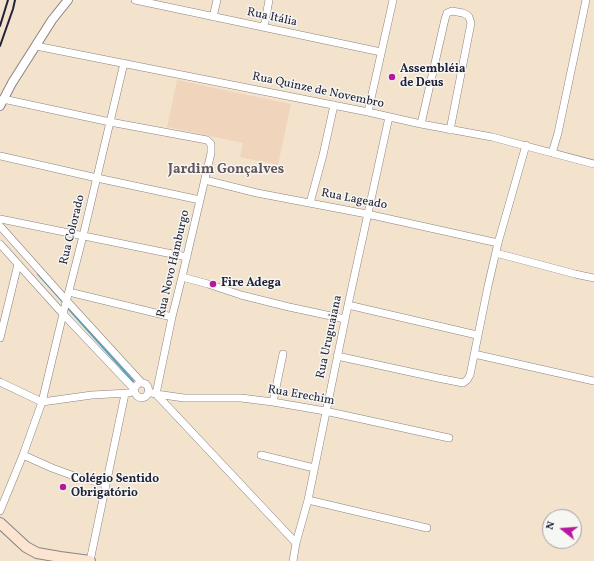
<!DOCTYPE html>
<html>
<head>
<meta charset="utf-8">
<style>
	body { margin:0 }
	#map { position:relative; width:594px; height:561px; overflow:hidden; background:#f3e3cc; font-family:Vollkorn,serif }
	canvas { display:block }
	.north { position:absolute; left:542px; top:509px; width:40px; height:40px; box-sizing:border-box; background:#f6f6f2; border:1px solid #a1a1a9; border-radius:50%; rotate:287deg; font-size:11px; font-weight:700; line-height:16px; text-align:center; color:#22223b }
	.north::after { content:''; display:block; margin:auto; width:14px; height:18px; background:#b5179e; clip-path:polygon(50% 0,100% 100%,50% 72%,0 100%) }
</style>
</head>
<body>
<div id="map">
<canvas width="594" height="561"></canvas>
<div class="north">N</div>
</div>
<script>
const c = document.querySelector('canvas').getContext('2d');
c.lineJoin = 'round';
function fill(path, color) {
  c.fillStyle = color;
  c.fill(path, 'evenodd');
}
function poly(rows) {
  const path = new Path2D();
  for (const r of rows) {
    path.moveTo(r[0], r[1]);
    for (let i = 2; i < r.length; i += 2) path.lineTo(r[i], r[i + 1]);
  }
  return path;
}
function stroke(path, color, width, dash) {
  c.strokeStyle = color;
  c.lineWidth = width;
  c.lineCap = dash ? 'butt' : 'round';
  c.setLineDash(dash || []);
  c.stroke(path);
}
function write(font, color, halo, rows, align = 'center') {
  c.font = font + ' Vollkorn,serif';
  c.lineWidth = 3;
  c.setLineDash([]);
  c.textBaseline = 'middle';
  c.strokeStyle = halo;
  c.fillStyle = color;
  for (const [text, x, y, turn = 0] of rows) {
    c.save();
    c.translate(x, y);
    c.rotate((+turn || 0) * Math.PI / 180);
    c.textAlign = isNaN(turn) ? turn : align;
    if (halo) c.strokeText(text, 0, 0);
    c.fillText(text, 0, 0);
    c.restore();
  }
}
const built = poly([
	[177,80,291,104,278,165,240,157,243,143,167,127]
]);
const stream = poly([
	[38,274,64,303],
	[67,307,133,381]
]);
const minor = poly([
	[135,0,381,52],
	[213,17,217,0],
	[264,27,269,0],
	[36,46,368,112,421,124,492,137,594,164],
	[3,99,110,122,207,140,211,144,211,153,182,277,172,317,156,394,296,543],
	[368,112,393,0],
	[421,124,445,19,447,13,452,11,463,13,467,15,469,17,471,23,450,130],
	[552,153,558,133,586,0],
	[0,156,97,178,200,200],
	[205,180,257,193,367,214,498,243],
	[310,203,323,155,334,105],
	[0,219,187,257],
	[0,226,66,300,142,383],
	[0,244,63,314,134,389,135,393,137,396,141,398,145,397,148,394,149,391,148,387,146,384,142,383,139,383,136,386,134,389],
	[496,253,575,274,594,278],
	[182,277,208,284,241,295,289,307,345,319],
	[69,292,172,317],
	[348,305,477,335],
	[0,338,18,264],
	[474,354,594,381],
	[337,356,438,378,463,383,467,380,470,375,488,286,498,243,526,145],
	[0,382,42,402,92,395,129,393],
	[148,392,156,394,184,398,241,398,273,402,325,411,449,438],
	[273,402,283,354],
	[23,455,52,468,74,476,105,484],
	[261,455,314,468],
	[308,500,427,528],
	[0,511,23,455,42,402,63,314,83,236,124,63],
	[90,561,125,394],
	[293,561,296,543,308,500,348,305,389,117]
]);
const tertiary = poly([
	[0,106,12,83,52,20,68,0]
]);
const secondary = poly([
	[0,523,26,547,37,553,60,557,90,561]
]);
const rail = poly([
	[0,26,8,0],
	[0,46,13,9,15,0]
]);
const markers = [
	[392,77,4,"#b5179e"],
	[213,284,4,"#b5179e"],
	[63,487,4,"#b5179e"]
];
const streetNames = [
	["Rua Itália",272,18,12],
	["Rua Quinze de Novembro",318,91,12],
	["Rua Lageado",354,200,11],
	["Rua Colorado",73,230,-76],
	["Rua Novo Hamburgo",174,264,-77],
	["Rua Uruguaiana",330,337,-78],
	["Rua Erechim",301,396,10]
];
const poiNames = [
	["Assembléia",400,70],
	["de Deus",400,84],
	["Fire Adega",221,284],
	["Colégio Sentido",71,480],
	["Obrigatório",71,494]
];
const quarterNames = [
	["Jardim Gonçalves",226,170]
];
fill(built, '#f0d5bc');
stroke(stream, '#50a5cc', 2);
stroke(minor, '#8a8284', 8);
stroke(tertiary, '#8a8284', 10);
stroke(secondary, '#8a8284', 12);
stroke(minor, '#fff', 7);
stroke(tertiary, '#fff', 8);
stroke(secondary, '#fce5d0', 10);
stroke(rail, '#22223b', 2);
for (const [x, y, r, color] of markers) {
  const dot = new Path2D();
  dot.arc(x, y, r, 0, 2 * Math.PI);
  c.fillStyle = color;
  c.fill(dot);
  stroke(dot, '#f6f6f2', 1.5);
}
write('12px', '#22223b', '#f6f6f2', streetNames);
write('bold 12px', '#22223b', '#f6f6f2', poiNames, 'left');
write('bold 14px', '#64575c', '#f6f6f2', quarterNames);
</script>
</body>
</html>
